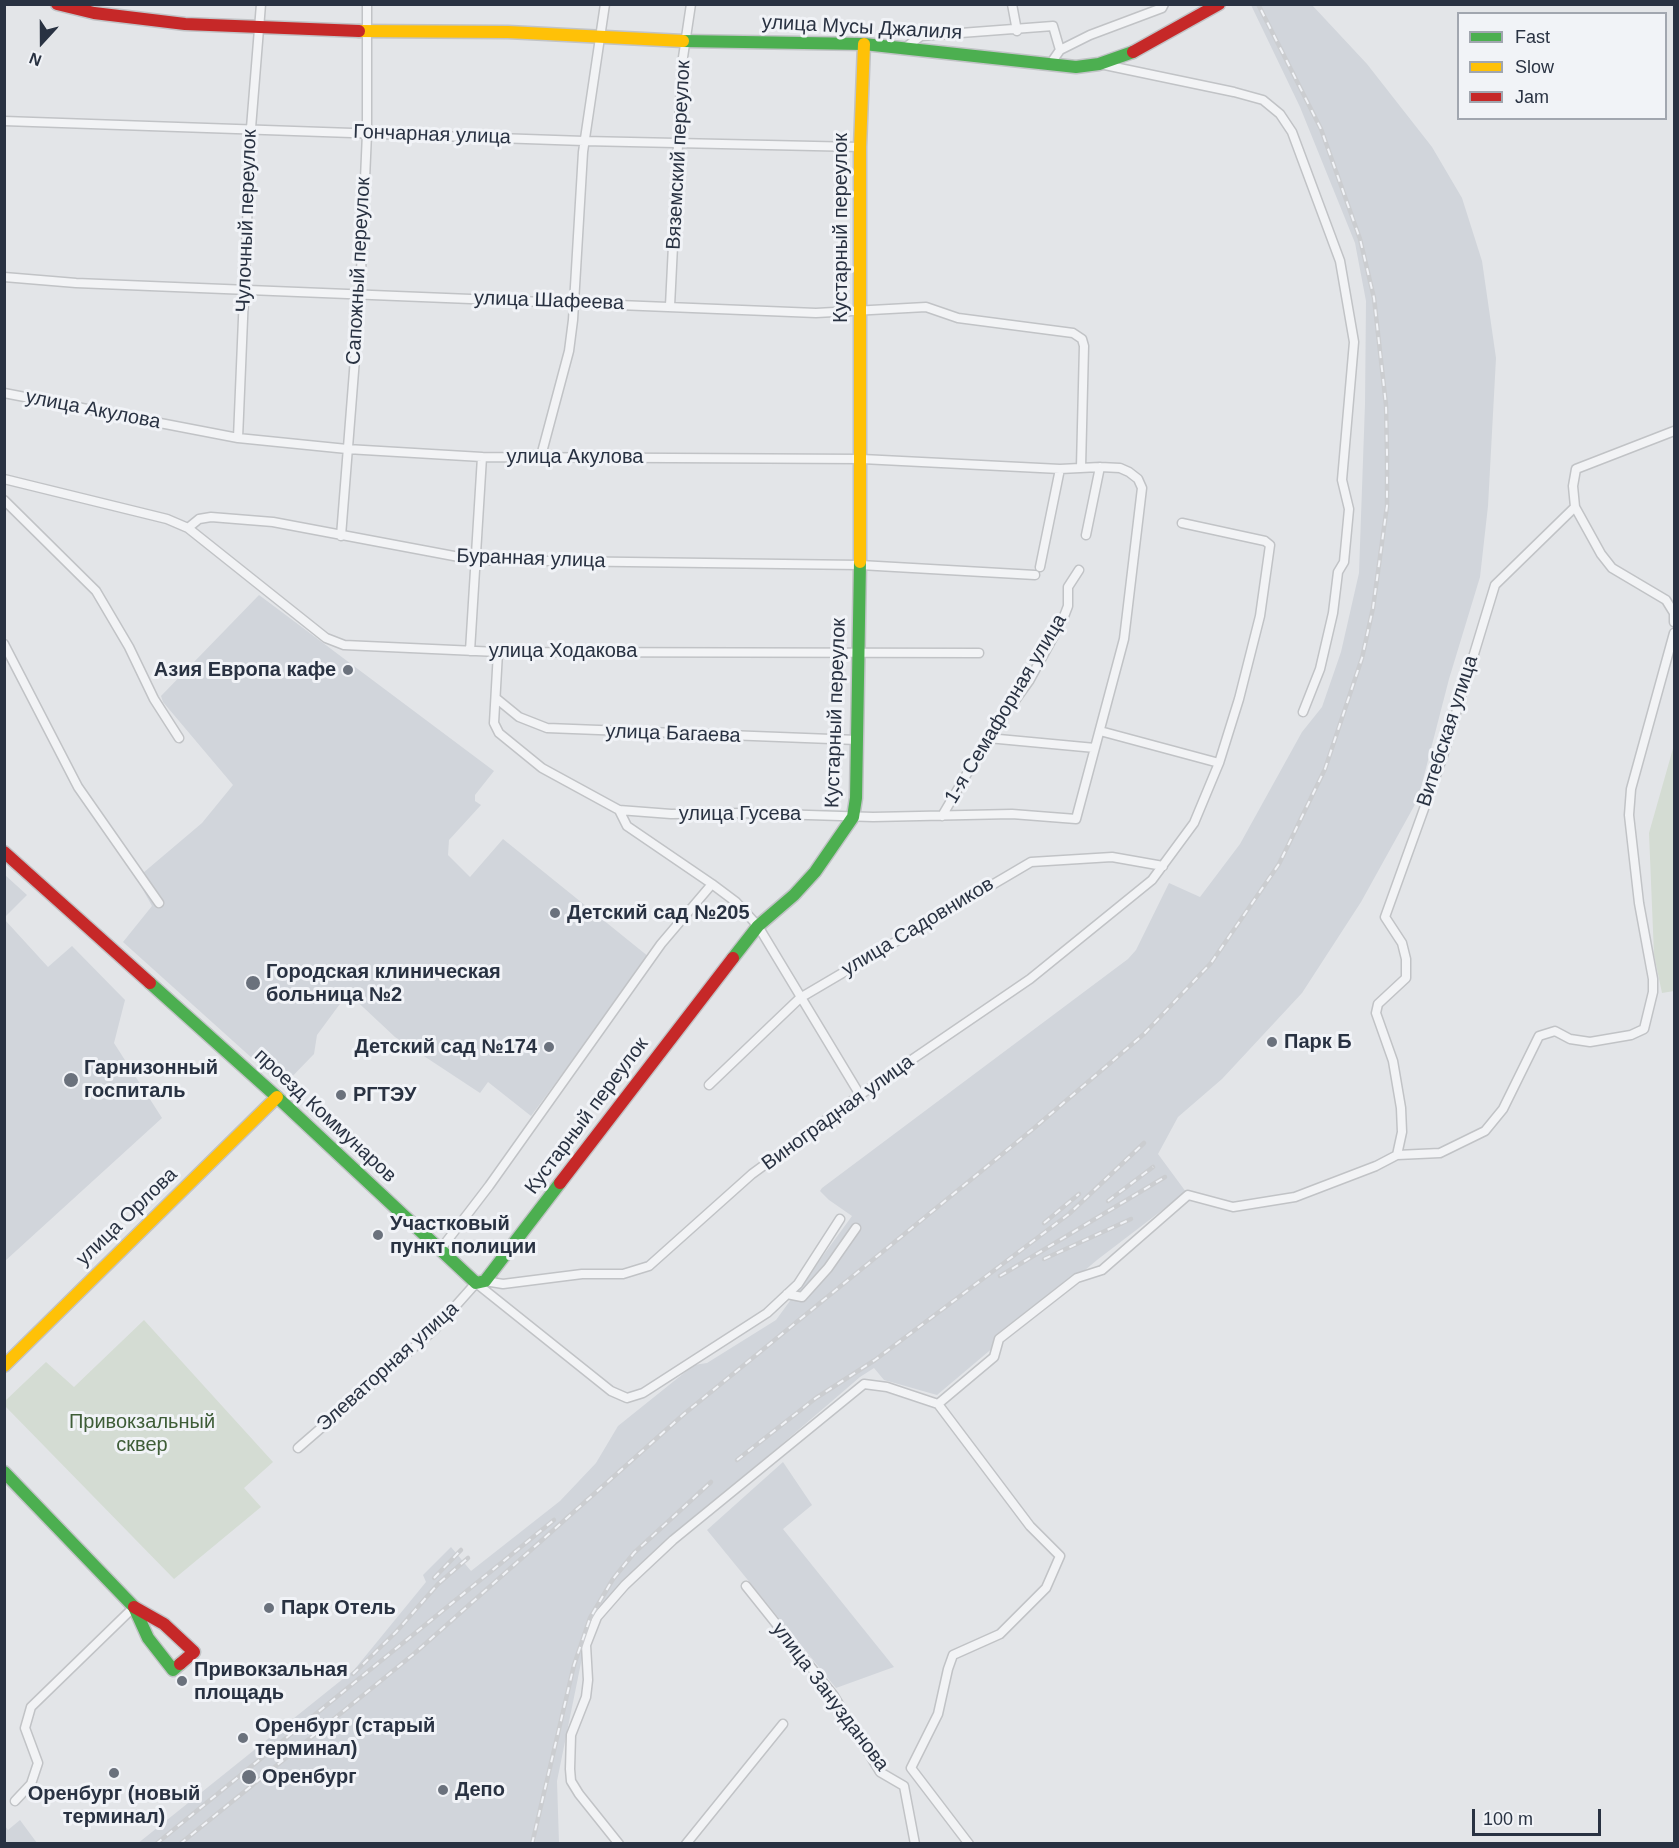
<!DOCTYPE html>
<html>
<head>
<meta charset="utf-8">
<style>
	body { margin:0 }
	#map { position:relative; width:1679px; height:1848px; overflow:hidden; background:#e3e5e8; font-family:Helvetica,sans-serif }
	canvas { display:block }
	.frame { position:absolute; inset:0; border:6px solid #293242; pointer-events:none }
	.legend { position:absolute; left:1457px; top:12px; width:210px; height:108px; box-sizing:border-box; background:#f1f3f7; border:2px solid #a1a6af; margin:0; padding:8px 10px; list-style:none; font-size:18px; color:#293242 }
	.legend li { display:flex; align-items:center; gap:12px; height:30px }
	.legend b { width:30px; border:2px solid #a1a6af }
	.north { position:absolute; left:12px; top:12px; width:60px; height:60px; -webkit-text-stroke:4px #f1f3f7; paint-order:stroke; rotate:201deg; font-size:16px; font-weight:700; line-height:24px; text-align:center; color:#293242 }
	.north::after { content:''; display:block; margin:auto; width:21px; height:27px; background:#293242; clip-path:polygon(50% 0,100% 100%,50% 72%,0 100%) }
	.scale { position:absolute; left:1472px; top:1809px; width:129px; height:27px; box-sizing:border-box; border:3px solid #293242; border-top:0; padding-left:8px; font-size:18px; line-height:21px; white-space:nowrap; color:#293242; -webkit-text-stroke:4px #f1f3f7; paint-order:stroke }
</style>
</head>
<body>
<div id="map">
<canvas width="1679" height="1848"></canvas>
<div class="frame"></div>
<ul class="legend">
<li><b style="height:8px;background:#4caf50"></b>Fast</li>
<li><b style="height:8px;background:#ffc107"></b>Slow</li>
<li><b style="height:8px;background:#c62828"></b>Jam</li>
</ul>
<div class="north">N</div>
<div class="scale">100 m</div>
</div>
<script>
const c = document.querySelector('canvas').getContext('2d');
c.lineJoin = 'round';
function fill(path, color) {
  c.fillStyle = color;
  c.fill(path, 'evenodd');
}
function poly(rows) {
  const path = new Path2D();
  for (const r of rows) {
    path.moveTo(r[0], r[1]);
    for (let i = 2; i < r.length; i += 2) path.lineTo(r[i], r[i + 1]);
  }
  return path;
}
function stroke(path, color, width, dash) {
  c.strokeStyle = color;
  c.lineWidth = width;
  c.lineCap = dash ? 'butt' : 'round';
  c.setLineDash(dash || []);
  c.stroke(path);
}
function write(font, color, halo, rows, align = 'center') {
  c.font = font + ' Helvetica,sans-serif';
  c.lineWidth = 6;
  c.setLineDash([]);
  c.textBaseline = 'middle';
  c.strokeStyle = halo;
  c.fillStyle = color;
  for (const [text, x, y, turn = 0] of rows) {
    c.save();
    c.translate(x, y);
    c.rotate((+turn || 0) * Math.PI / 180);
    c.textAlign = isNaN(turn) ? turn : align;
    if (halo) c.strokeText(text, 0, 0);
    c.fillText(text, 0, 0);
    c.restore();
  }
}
const built = poly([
	[1251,5,1312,5,1367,64,1432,147,1462,198,1482,261,1496,358,1488,506,1480,577,1449,679,1418,799,1361,902,1302,993,1222,1079,1178,1117,1158,1154,1186,1192,1097,1260,937,1395,884,1380,874,1368,860,1377,648,1559,598,1611,584,1648,557,1781,559,1843,137,1844,354,1670,426,1582,423,1575,451,1547,471,1571,560,1501,596,1463,618,1426,694,1365,707,1363,776,1320,852,1216,829,1200,820,1191,822,1188,1128,959,1136,950,1169,883,1200,897,1240,844,1302,732,1322,707,1341,652,1359,573,1365,404,1366,301,1355,243,1300,107],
	[259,595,494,771,475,795,475,801,481,805,449,840,448,855,470,877,503,839,649,957,531,1116,488,1082,480,1093,395,1037,348,993,317,1035,314,1054,283,1086,123,942,152,906,138,881,143,873,202,823,233,785,163,702,161,696],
	[5,875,27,895,5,917],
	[5,920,48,967,72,946,125,1000,114,1043,162,1118,5,1261],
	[783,1462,812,1505,783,1529,894,1667,836,1688,707,1530],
	[20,1820,37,1843,5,1843,5,1826,8,1830]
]);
const green = poly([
	[1674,745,1674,991,1662,993,1654,955,1649,833],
	[144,1320,273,1462,244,1488,261,1507,174,1579,5,1406,5,1401,46,1362,74,1387]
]);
const street = poly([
	[1012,4,1017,31],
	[906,47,921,36,1053,26,1060,50],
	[1051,63,1060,50,1090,35,1162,8,1164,4],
	[1100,64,1234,92,1263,100,1280,114,1292,132,1340,261,1354,342,1342,480,1349,509,1344,562,1338,572,1333,613,1320,669,1303,712],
	[4,121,584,141,860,147],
	[4,277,76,283,816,313,926,307,958,318,1073,333,1082,339,1084,346,1081,467],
	[670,306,682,64,691,4],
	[4,393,238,438,347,449,482,457,862,459,1060,469,1100,467,1120,468,1129,472,1138,479,1142,488,1124,639,1076,819,1012,814,873,817,744,813,671,814,619,810,542,768,499,733,494,723,498,652],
	[238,438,251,128,261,4],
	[541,456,569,351,573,320,583,152,605,4],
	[4,479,167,519,188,528,199,519,211,517,273,522,475,560,860,565,1035,575],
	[4,500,96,591,129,647,154,699,179,738],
	[1575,507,1601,554,1612,568,1666,600,1674,613,1674,622],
	[188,528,326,638,344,645,498,652,979,653],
	[1086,535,1100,467],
	[341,536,360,295,367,133,367,4],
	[1040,567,1060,469],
	[4,644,78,787,159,903],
	[470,651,482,457],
	[497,699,519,717,547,728,857,740],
	[1100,731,1219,763],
	[988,738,1095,748],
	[619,810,627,826,712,884,736,902,758,926,860,1095],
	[942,816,988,738,1029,681,1063,619,1068,606,1068,587,1079,570],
	[709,1085,800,998,1031,862,1112,857,1163,866],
	[1397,1155,1440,1153,1485,1131,1503,1109,1539,1036,1555,1031,1570,1039,1590,1042,1631,1035,1644,1029,1653,992,1653,979,1639,903,1629,815,1631,789,1674,633],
	[440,1250,489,1186,661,944,712,884],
	[485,1281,503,1284,582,1274,623,1274,649,1266,752,1174,860,1095,1030,979,1152,880,1194,823,1219,763,1239,699,1260,616,1270,545,1265,541,1182,523],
	[787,1294,802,1297,828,1268,856,1228],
	[938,1404,994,1357,999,1339,1077,1278,1102,1270,1188,1195,1233,1207,1295,1197,1376,1166,1397,1155,1402,1132,1401,1108,1393,1061,1376,1013,1378,1004,1406,978,1406,959,1402,943,1385,917,1443,756,1495,585,1575,507,1573,486,1576,469,1674,431],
	[298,1448,435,1329,476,1283,611,1391,627,1398,643,1393,767,1313,798,1284,840,1219],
	[746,1586,834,1696,880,1772,904,1786,915,1844],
	[15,1801,31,1784,38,1763,25,1728,31,1707,134,1607],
	[619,1844,579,1794,571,1781,570,1769,571,1735,586,1697,588,1680,586,1645,597,1617,625,1585,673,1540,864,1384,887,1387,938,1404,1030,1526,1060,1556,1046,1588,1000,1634,953,1655,948,1669,938,1714,911,1768,969,1844],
	[686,1844,783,1724]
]);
const fast = poly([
	[683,41,864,44,1076,67,1099,64,1133,52],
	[733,958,758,926,794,895,815,872,853,817,856,798,860,562],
	[150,983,277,1097,476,1283,485,1281,560,1183],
	[4,1472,134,1607,148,1638,173,1670,180,1664]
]);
const slow = poly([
	[359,31,508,32,683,41],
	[860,562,860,147,864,44],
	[4,1366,277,1097]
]);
const jam = poly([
	[57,4,94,13,185,24,359,31],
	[1133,52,1219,4],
	[4,852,150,983],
	[560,1183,733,958],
	[134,1607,164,1624,194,1652,180,1664]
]);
const rail = poly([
	[1108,1201,1153,1167],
	[1044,1223,1079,1194],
	[1044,1259,1131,1219],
	[1000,1276,1165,1177],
	[737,1460,816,1398,875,1360,1069,1214,1144,1143],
	[434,1578,461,1550],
	[353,1674,396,1632,438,1584,468,1558],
	[156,1844,554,1520],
	[180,1844,415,1653,684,1414,1033,1129,1144,1034,1211,963,1279,864,1325,769,1362,658,1373,608,1387,506,1387,454,1386,405,1374,298,1360,239,1321,129,1258,4],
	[532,1844,574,1665,590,1618,613,1579,634,1553,711,1482]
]);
const markers = [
	[348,670,6,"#6a717c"],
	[555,913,6,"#6a717c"],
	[253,983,8,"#6a717c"],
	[1272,1042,6,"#6a717c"],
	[549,1047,6,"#6a717c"],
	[71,1080,8,"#6a717c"],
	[341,1095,6,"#6a717c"],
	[378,1235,6,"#6a717c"],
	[269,1608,6,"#6a717c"],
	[182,1681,6,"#6a717c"],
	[243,1738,6,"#6a717c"],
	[114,1773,6,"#6a717c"],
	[249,1777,8,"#6a717c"],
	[443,1790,6,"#6a717c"]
];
const streetNames = [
	["улица Мусы Джалиля",862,28,3],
	["Гончарная улица",432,135,2],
	["Вяземский переулок",679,155,-87],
	["Чулочный переулок",247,221,-88],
	["Кустарный переулок",841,228,-90],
	["Сапожный переулок",359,271,-87],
	["улица Шафеева",549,301,2],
	["улица Акулова",93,410,11],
	["улица Акулова",575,457],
	["Буранная улица",531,559,2],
	["улица Ходакова",563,651],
	["1-я Семафорная улица",1006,709,-59],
	["Кустарный переулок",836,713,-88],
	["Витебская улица",1448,731,-72],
	["улица Багаева",673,734,2],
	["улица Гусева",740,814],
	["улица Садовников",918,927,-31],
	["Виноградная улица",838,1113,-36],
	["проезд Коммунаров",325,1116,43],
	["Кустарный переулок",587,1116,-53],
	["улица Орлова",127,1217,-44],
	["Элеваторная улица",388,1367,-42],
	["улица Занузданова",830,1697,53]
];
const poiNames = [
	["Азия Европа кафе",336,670,"right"],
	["Детский сад №205",567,913],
	["Городская клиническая",266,972],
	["больница №2",266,995],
	["Парк Б",1284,1042],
	["Детский сад №174",537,1047,"right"],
	["Гарнизонный",84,1068],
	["госпиталь",84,1091],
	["РГТЭУ",353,1095],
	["Участковый",390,1224],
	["пункт полиции",390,1247],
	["Парк Отель",281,1608],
	["Привокзальная",194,1670],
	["площадь",194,1693],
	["Оренбург (старый",255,1726],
	["терминал)",255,1749],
	["Оренбург",262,1777],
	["Депо",455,1790],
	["Оренбург (новый",114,1794,"center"],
	["терминал)",114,1817,"center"]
];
const parkNames = [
	["Привокзальный",142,1422],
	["сквер",142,1445]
];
fill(built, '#d1d5db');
fill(green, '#d4dcd3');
stroke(street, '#c1c3c6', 11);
stroke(fast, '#c1c3c6', 15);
stroke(slow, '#c1c3c6', 15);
stroke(jam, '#c1c3c6', 15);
stroke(street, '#f2f3f5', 8);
stroke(fast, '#4caf50', 12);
stroke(slow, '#ffc107', 12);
stroke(jam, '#c62828', 12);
stroke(rail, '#cbcdd0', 4.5);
stroke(rail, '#f1f3f7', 2, [7]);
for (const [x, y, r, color] of markers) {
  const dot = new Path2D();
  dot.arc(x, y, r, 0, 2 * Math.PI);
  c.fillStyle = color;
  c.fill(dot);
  stroke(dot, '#f1f3f7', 2);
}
write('20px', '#293242', '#f1f3f7', streetNames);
write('bold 20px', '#293242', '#f1f3f7', poiNames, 'left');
write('20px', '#3e5d37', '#f1f3f7', parkNames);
</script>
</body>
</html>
